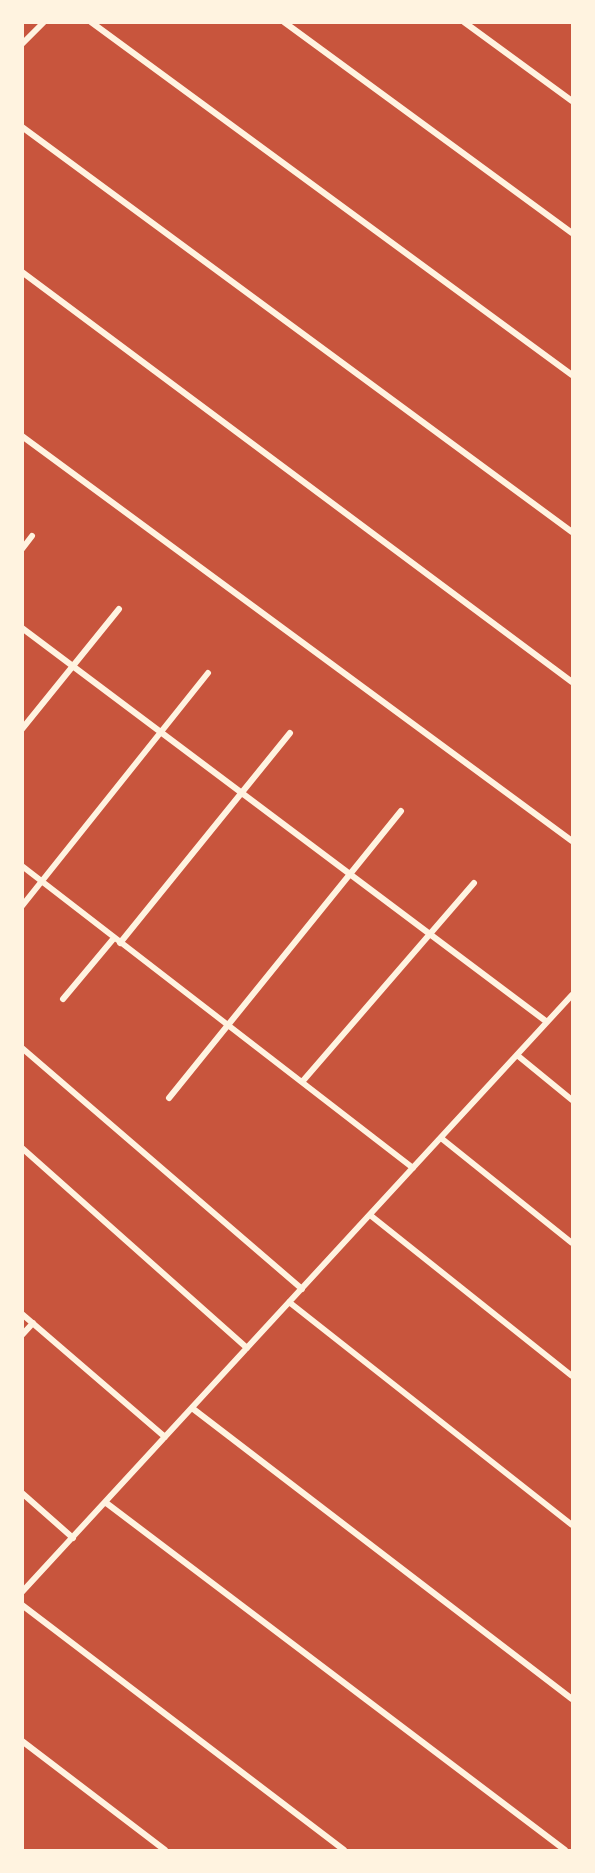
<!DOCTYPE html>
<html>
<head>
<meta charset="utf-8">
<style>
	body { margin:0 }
	#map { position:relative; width:595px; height:1873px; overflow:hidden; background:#c8553d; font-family:"Space Grotesk",sans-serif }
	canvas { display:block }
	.frame { position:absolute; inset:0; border:24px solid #fff3e0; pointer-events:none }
</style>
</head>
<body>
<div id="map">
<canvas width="595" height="1873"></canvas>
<div class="frame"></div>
</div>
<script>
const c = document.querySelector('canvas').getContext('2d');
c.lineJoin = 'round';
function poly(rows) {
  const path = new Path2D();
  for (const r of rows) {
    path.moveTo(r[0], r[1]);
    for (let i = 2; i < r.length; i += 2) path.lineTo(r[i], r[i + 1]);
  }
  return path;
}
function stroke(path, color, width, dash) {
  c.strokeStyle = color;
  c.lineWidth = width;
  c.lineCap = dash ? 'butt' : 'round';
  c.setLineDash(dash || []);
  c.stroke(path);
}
const minor = poly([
	[91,22,572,375],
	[284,22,572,233],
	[464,22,572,101],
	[22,44,44,22],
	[22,127,572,532],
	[22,272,572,682],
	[22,436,572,841],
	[22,549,32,536],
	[22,628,547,1022],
	[22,729,119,609],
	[22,866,413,1168],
	[22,906,208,673],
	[120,943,290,733],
	[63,999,114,938],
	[22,1048,302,1289],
	[517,1055,572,1100],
	[302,1082,474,883],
	[169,1098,401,811],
	[441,1138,572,1243],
	[22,1148,247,1348],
	[370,1215,572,1376],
	[289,1302,572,1525],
	[22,1314,165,1437],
	[22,1335,33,1323],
	[192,1408,572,1699],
	[22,1493,73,1538],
	[105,1502,565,1850],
	[22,1592,572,995],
	[22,1605,344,1850],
	[22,1741,165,1850]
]);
stroke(minor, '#fff3e0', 6);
</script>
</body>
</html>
